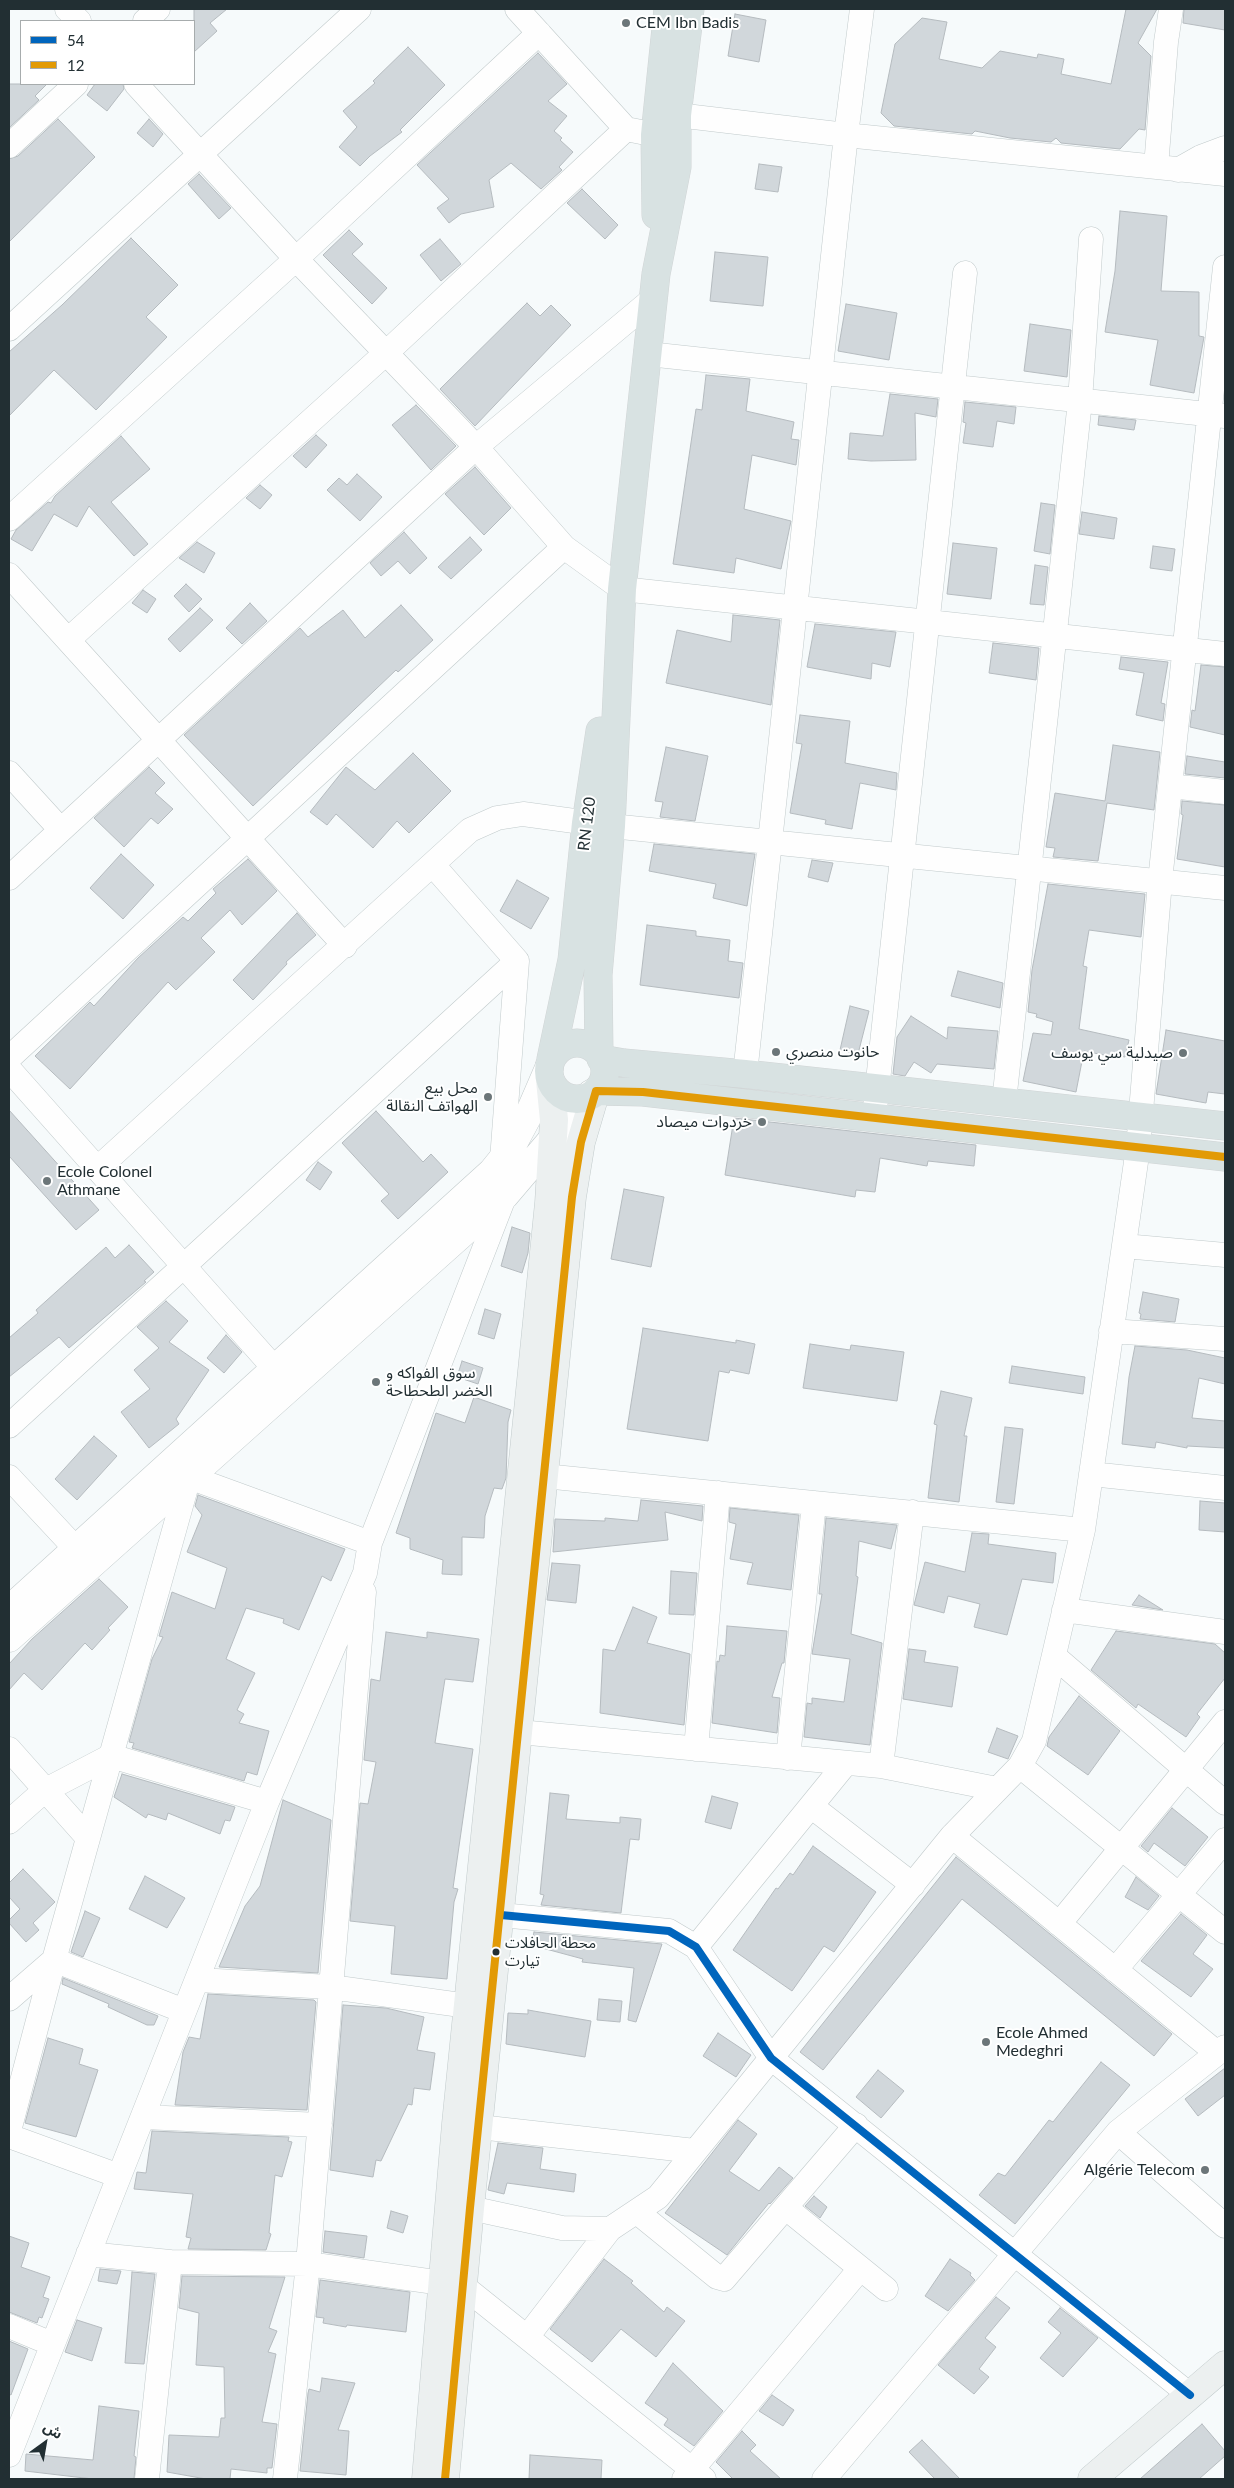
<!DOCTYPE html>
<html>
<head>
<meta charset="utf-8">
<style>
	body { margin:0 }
	#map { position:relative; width:1234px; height:2488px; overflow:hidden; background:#f6fafb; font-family:Lato,"Noto Sans Arabic",sans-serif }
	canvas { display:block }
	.frame { position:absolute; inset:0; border:10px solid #222f33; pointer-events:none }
	.legend { position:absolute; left:20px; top:20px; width:175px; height:65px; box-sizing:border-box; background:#fff; border:1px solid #a7acad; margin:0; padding:6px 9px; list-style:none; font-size:15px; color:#222f33 }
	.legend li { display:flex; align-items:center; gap:10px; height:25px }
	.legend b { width:25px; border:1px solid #a7acad }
	.north { position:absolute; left:20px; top:2418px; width:50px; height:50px; -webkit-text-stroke:4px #fff; paint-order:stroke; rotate:32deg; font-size:14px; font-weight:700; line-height:20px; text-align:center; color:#222f33 }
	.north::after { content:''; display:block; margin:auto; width:18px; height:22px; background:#222f33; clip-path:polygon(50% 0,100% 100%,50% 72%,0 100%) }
</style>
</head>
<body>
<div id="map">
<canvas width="1234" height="2488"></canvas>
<div class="frame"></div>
<ul class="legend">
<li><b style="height:6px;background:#0065bd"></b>54</li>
<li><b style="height:6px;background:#e29a05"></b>12</li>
</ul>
<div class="north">ش</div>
</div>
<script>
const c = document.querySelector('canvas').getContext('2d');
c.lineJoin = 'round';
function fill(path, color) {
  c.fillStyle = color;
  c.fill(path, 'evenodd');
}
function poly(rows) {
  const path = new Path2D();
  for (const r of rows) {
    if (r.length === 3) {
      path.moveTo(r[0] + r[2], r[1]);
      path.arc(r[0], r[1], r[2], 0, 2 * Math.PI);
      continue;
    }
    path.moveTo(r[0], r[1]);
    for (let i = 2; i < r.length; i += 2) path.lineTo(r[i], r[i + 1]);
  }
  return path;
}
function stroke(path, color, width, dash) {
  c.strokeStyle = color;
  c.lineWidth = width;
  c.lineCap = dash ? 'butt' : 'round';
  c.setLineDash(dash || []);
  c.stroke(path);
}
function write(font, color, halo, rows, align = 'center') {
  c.font = font + ' Lato,"Noto Sans Arabic",sans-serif';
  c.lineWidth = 4;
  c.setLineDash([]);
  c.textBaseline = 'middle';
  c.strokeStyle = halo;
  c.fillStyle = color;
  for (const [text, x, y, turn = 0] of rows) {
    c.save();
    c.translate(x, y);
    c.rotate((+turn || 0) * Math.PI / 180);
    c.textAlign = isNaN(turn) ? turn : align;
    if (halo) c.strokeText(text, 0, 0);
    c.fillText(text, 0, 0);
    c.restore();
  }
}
const building = poly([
	[194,9,227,9,210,23,217,31,194,52,194,9],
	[1126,9,1157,9,1138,43,1151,56,1145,130,1139,129,1120,149,1061,143,1056,138,1051,142,1010,138,975,131,972,134,894,126,881,113,895,44,922,18,947,22,939,59,982,68,1000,51,1037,58,1038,54,1064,59,1061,74,1111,84,1126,9],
	[1184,9,1225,9,1225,30,1183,23,1184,9],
	[735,14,766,20,759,62,728,56,735,14],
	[408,47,445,85,400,130,402,132,370,156,360,166,339,147,357,127,343,111,375,83,373,81,408,47],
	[538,53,567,84,548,101,567,116,554,131,562,138,560,140,573,152,559,167,562,170,541,189,511,163,489,180,494,207,461,214,449,223,437,208,449,199,417,165,538,53],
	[9,84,47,84,35,96,39,100,9,128,9,84],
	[95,84,123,84,124,89,107,111,87,95,95,84],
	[58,119,95,157,9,242,9,159,18,156,58,119],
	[149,119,163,134,153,147,137,133,149,119],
	[759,164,782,167,778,192,755,189,759,164],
	[199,174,231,208,219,219,188,184,199,174],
	[582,189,618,225,605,239,567,203,582,189],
	[1120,211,1167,216,1161,291,1199,292,1199,336,1204,337,1194,393,1150,385,1158,340,1105,332,1115,271,1120,211],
	[349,230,363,244,352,254,387,288,372,304,323,255,349,230],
	[131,238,178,285,146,317,167,337,96,410,54,370,9,416,9,352,62,305,131,238],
	[440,239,461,264,441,281,420,255,440,239],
	[715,252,768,257,763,306,710,301,715,252],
	[527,303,540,316,551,305,571,325,475,426,440,389,527,303],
	[846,304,897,313,889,360,838,351,846,304],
	[1030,324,1071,330,1067,377,1024,371,1030,324],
	[706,375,750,379,746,411,794,422,791,439,799,440,796,465,752,455,744,509,791,521,781,569,736,558,734,573,673,564,696,409,702,410,706,375],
	[890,394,938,399,936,417,915,413,916,460,871,461,848,459,850,433,883,436,890,394],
	[965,402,1016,407,1014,424,997,421,993,447,963,443,966,423,963,422,965,402],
	[416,405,456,446,431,470,392,425,416,405],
	[1099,416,1136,420,1134,430,1098,425,1099,416],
	[316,435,327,445,306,468,293,456,316,435],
	[121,436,150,469,111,502,148,544,134,556,89,506,77,527,54,514,32,551,11,539,16,530,48,502,51,503,55,496,121,436],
	[475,467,511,508,484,535,445,494,475,467],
	[357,474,382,497,360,521,327,490,339,478,347,485,357,474],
	[260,485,272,495,260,509,246,498,260,485],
	[1041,503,1055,505,1050,554,1034,551,1041,503],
	[1082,512,1117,518,1114,539,1079,534,1082,512],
	[404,532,427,558,410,574,398,561,381,576,370,563,404,532],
	[470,537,482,550,451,579,438,567,470,537],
	[197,542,215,553,204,573,179,558,197,542],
	[953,543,997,548,991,599,947,594,953,543],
	[1153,546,1175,549,1172,571,1150,568,1153,546],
	[1035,565,1048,567,1044,605,1030,604,1035,565],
	[186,584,202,599,189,612,174,596,186,584],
	[143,590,156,599,147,613,132,603,143,590],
	[250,603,267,621,242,644,226,628,250,603],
	[401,605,433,640,398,672,396,670,253,806,184,735,300,628,308,637,343,610,365,638,401,605],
	[200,608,213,620,180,652,168,639,200,608],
	[733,615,780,620,771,705,666,683,677,630,731,642,733,615],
	[815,624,896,632,890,667,872,663,871,679,807,667,815,624],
	[993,643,1039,648,1036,680,989,673,993,643],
	[1121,657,1168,662,1161,703,1165,704,1163,721,1136,715,1144,673,1119,669,1121,657],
	[1201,665,1225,667,1225,735,1190,727,1192,710,1195,711,1201,665],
	[800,715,850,721,845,763,897,773,896,790,860,783,852,829,825,824,826,820,790,813,802,744,796,743,800,715],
	[1113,745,1160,752,1154,810,1107,803,1098,861,1053,857,1055,848,1046,847,1055,793,1105,801,1113,745],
	[666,747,708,756,695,821,660,817,663,802,655,801,666,747],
	[413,753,451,791,409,833,397,821,373,848,336,814,327,825,310,812,346,767,375,790,413,753],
	[1187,756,1225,762,1225,778,1185,774,1187,756],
	[149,767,165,783,155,793,173,809,158,824,151,818,124,847,94,818,149,767],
	[1182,801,1225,805,1225,867,1177,859,1183,815,1181,814,1182,801],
	[654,844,755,854,747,906,713,898,716,884,649,871,654,844],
	[121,854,154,885,123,919,90,888,121,854],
	[248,859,277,891,242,925,230,910,201,938,215,952,176,990,168,982,70,1089,35,1056,90,1002,94,1006,138,958,183,917,188,921,216,893,213,889,248,859],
	[812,860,833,863,828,882,808,877,812,860],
	[517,880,549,898,531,929,500,911,517,880],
	[1048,884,1145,894,1141,937,1089,930,1083,966,1087,967,1079,1029,1129,1040,1125,1057,1110,1054,1109,1056,1084,1051,1076,1092,1023,1081,1033,1033,1051,1035,1053,1022,1036,1017,1037,1014,1028,1012,1032,970,1048,884],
	[297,913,316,935,286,962,287,964,253,1000,233,980,297,913],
	[647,925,696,931,696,936,730,940,728,961,743,963,739,998,640,985,647,925],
	[958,971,1003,983,1000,1008,951,996,958,971],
	[850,1006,869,1011,858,1054,840,1050,850,1006],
	[911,1016,947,1039,948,1027,998,1031,994,1069,937,1064,931,1073,914,1062,905,1076,893,1074,897,1037,911,1016],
	[1166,1030,1225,1041,1225,1094,1208,1092,1206,1103,1156,1094,1166,1030],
	[9,1110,99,1210,76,1230,9,1156,9,1110],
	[376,1111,423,1162,431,1154,448,1172,398,1219,381,1201,389,1194,342,1143,376,1111],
	[734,1118,976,1145,974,1166,928,1161,927,1166,880,1158,875,1192,856,1190,855,1197,725,1175,734,1118],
	[318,1162,332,1172,320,1190,306,1180,318,1162],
	[624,1189,664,1197,651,1267,611,1259,624,1189],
	[512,1227,530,1233,528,1253,522,1273,501,1266,512,1227],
	[129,1245,154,1272,144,1281,146,1282,69,1348,59,1337,9,1377,9,1338,38,1313,36,1310,106,1247,115,1258,129,1245],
	[1143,1292,1179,1299,1175,1322,1140,1319,1141,1314,1139,1313,1143,1292],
	[166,1301,188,1321,169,1342,209,1370,176,1419,179,1424,149,1448,121,1412,150,1389,134,1370,159,1348,137,1327,166,1301],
	[485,1309,501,1314,494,1339,478,1334,485,1309],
	[643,1328,736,1343,736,1340,755,1344,749,1374,730,1370,729,1373,719,1371,708,1441,627,1429,643,1328],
	[226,1335,242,1352,224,1373,207,1358,226,1335],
	[810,1344,850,1350,851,1345,904,1352,897,1401,803,1388,810,1344],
	[1135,1346,1187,1350,1225,1358,1225,1384,1199,1378,1192,1418,1225,1421,1225,1448,1187,1446,1187,1448,1156,1442,1155,1448,1122,1444,1129,1377,1135,1346],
	[462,1361,483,1368,478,1384,457,1377,462,1361],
	[1012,1366,1085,1377,1083,1394,1009,1383,1012,1366],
	[941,1391,972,1398,964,1436,967,1436,959,1502,928,1498,937,1425,934,1424,941,1391],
	[474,1397,511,1410,508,1422,506,1478,502,1489,494,1488,485,1516,484,1538,462,1537,462,1575,442,1574,443,1560,410,1549,410,1538,396,1533,436,1413,465,1423,474,1397],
	[1005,1427,1023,1429,1014,1504,996,1502,1005,1427],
	[94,1436,117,1456,77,1500,55,1479,94,1436],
	[198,1495,345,1549,331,1581,322,1576,299,1630,283,1623,284,1619,246,1608,226,1659,255,1673,237,1710,244,1714,239,1723,269,1731,257,1775,247,1772,244,1781,132,1748,134,1743,129,1742,152,1659,163,1637,159,1636,172,1592,215,1609,227,1568,187,1552,202,1515,195,1506,198,1495],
	[641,1500,703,1506,702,1521,665,1512,668,1540,553,1552,555,1519,605,1521,605,1518,638,1521,641,1500],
	[1200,1501,1225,1503,1225,1532,1199,1530,1200,1501],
	[730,1508,799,1515,791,1590,747,1584,753,1563,730,1559,736,1524,729,1522,730,1508],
	[826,1518,897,1525,891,1549,859,1541,856,1576,858,1577,851,1634,882,1643,870,1745,804,1737,807,1703,812,1704,812,1698,844,1702,850,1659,812,1654,822,1594,819,1594,826,1518],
	[972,1533,989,1534,988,1544,1056,1553,1053,1583,1022,1579,1007,1635,974,1627,980,1604,948,1596,944,1613,914,1605,925,1562,965,1572,972,1533],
	[552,1563,580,1565,576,1603,547,1600,552,1563],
	[671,1571,697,1573,694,1615,669,1614,671,1571],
	[99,1579,128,1607,108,1628,110,1630,92,1650,85,1643,42,1690,24,1673,9,1690,9,1664,32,1639,99,1579],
	[1139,1595,1163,1610,1132,1605,1139,1595],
	[633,1607,657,1617,647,1643,690,1654,684,1725,600,1713,603,1649,615,1651,633,1607],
	[727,1626,787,1631,784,1663,782,1663,772,1697,780,1698,777,1733,712,1723,717,1661,719,1662,720,1655,725,1656,727,1626],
	[1116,1631,1215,1644,1225,1653,1225,1678,1197,1714,1200,1717,1186,1737,1138,1704,1136,1708,1091,1670,1116,1631],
	[386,1632,427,1638,427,1632,479,1639,473,1682,445,1679,435,1743,473,1749,453,1888,458,1889,454,1902,447,1979,391,1974,395,1926,350,1921,360,1803,368,1804,376,1762,364,1760,371,1679,380,1681,386,1632],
	[909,1649,926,1651,924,1662,958,1667,952,1707,903,1699,909,1649],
	[1079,1696,1120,1731,1088,1775,1047,1746,1049,1737,1079,1696],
	[997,1728,1018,1736,1008,1759,988,1752,997,1728],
	[122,1774,235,1807,230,1821,225,1820,220,1834,168,1813,166,1820,148,1814,146,1818,114,1797,122,1774],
	[550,1793,569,1795,566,1819,620,1823,620,1817,641,1819,639,1840,630,1839,621,1913,541,1905,544,1895,540,1894,550,1793],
	[712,1796,738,1803,731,1829,705,1822,712,1796],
	[283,1800,331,1820,318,1973,219,1967,245,1906,260,1886,283,1800],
	[1172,1808,1208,1837,1185,1866,1154,1843,1148,1852,1141,1846,1172,1808],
	[813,1846,876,1892,834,1952,824,1946,792,1991,733,1950,776,1888,778,1889,790,1873,793,1875,813,1846],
	[956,1857,1172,2034,1154,2056,962,1899,823,2070,800,2052,956,1857],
	[23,1869,55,1902,33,1923,39,1930,26,1942,9,1923,9,1920,20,1909,9,1897,9,1883,23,1869],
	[145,1876,185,1898,167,1928,129,1909,145,1876],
	[1136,1877,1159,1896,1148,1910,1125,1897,1136,1877],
	[85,1911,100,1918,83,1957,71,1952,85,1911],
	[1181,1914,1207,1935,1193,1954,1213,1969,1191,1997,1141,1961,1181,1914],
	[534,1932,662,1944,636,2022,628,2020,634,1968,582,1962,583,1959,531,1945,534,1932],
	[63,1978,158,2016,154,2025,147,2025,108,2007,109,2004,62,1984,63,1978],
	[208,1994,314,2000,316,2002,307,2110,175,2105,183,2052,189,2037,200,2039,208,1994],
	[599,1999,622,2001,620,2022,597,2020,599,1999],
	[343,2005,386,2008,424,2017,417,2050,435,2053,430,2090,414,2088,412,2105,408,2104,381,2161,376,2160,373,2177,330,2170,343,2005],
	[528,2010,591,2021,585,2057,506,2044,508,2013,528,2014,528,2010],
	[718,2033,751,2055,736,2077,703,2056,718,2033],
	[48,2038,83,2049,79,2064,98,2070,76,2137,25,2123,48,2038],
	[1101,2062,1130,2085,1015,2224,979,2195,998,2173,1005,2176,1049,2120,1053,2122,1101,2062],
	[1225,2068,1225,2095,1198,2116,1185,2099,1225,2068],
	[878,2070,904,2091,881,2118,856,2097,878,2070],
	[738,2120,757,2134,729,2171,759,2191,779,2167,793,2178,770,2204,769,2203,727,2255,665,2213,738,2120],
	[152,2131,289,2137,288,2141,292,2142,282,2177,275,2175,269,2233,271,2234,266,2250,188,2249,191,2238,186,2237,193,2194,134,2189,137,2172,146,2173,152,2131],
	[498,2143,543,2148,540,2169,576,2174,574,2192,507,2183,504,2194,488,2190,498,2143],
	[814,2196,827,2207,820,2218,805,2206,814,2196],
	[391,2211,408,2216,403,2233,387,2228,391,2211],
	[325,2231,367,2236,364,2258,323,2252,325,2231],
	[9,2236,29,2243,21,2267,50,2277,43,2297,49,2299,42,2318,39,2317,37,2323,9,2312,9,2236],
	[604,2259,633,2281,631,2283,664,2312,667,2307,685,2321,656,2357,621,2329,592,2362,550,2329,604,2259],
	[950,2259,971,2273,970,2275,975,2280,948,2311,925,2296,950,2259],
	[100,2269,121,2271,117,2284,98,2281,100,2269],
	[132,2272,155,2274,144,2364,125,2363,132,2272],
	[182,2276,285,2277,269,2328,277,2331,268,2352,276,2354,262,2422,277,2424,272,2468,267,2468,267,2473,231,2469,230,2479,206,2479,167,2472,169,2435,219,2437,221,2418,225,2418,224,2367,196,2365,199,2313,179,2308,182,2276],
	[320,2280,410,2292,406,2332,347,2325,346,2327,323,2323,324,2318,316,2317,320,2280],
	[996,2297,1010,2308,985,2338,996,2347,979,2369,989,2377,974,2394,938,2365,996,2297],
	[1060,2308,1098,2338,1063,2377,1040,2358,1061,2333,1048,2322,1060,2308],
	[77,2320,102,2328,92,2361,65,2352,77,2320],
	[9,2341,28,2349,11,2395,9,2394,9,2341],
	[673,2363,723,2411,694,2446,664,2425,668,2419,645,2403,673,2363],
	[322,2378,355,2383,338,2430,349,2431,346,2475,300,2471,308,2393,309,2389,320,2392,322,2378],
	[772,2395,794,2410,783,2426,759,2411,772,2395],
	[99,2406,139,2411,134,2456,136,2457,134,2479,93,2479,25,2471,26,2454,93,2460,99,2406],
	[1202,2424,1225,2451,1225,2456,1199,2479,1140,2479,1202,2424],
	[742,2431,756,2445,750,2451,781,2479,733,2479,716,2462,742,2431],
	[922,2440,960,2479,935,2479,909,2452,922,2440],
	[530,2455,602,2460,601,2479,529,2479,530,2455]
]);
const minor = poly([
	[67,9,79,21],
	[517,9,626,129,641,132],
	[145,21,158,9],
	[136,84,296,259,476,447,564,547,622,589,1225,654],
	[677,115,846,135,862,9],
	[9,146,76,84],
	[1156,167,1166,42,1171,9],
	[1178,170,1201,157,1225,148],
	[9,329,359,9],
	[648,354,1225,416],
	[9,519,296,259,539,33],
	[9,575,345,946],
	[68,640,386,353,626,129],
	[9,773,61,830],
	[1170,786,1225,792],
	[433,865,517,961,502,1160],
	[9,878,476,447,654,298],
	[9,1058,564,547],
	[9,1069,275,1369],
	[745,1074,846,135,1225,174],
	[1004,1102,1080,401,1091,239],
	[874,1118,965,273],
	[97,1169,470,830,497,818,523,814,611,826,1225,888],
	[1124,1246,1225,1255],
	[1111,1331,1225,1339],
	[9,1426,517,961],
	[1091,1474,1225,1488],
	[544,1476,1083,1530],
	[9,1477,76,1549],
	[1064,1610,1225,1632],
	[1054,1656,1225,1803],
	[519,1732,881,1766,997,1789],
	[9,1749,88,1838],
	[696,1749,718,1493],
	[788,1758,814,1503],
	[881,1766,912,1512],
	[1020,1766,1225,1932],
	[811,1806,913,1885],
	[9,1822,44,1791,111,1756,267,1802],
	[952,1836,1217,2053],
	[501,1915,669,1931,696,1947,771,2058,1190,2395],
	[1059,1924,1225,1722],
	[696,1947,846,1763],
	[1115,1970,1225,1840],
	[197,1980,331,1987,468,2006],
	[9,1999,54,1960,184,2011],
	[143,2117,320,2125],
	[479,2127,695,2151],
	[9,2131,54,1960,189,1477,370,1543],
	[1118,2132,1225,2226],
	[9,2136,119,2176],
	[470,2208,562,2228,610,2229,658,2197,952,1836,1020,1766,1034,1741,1083,1530,1138,1148,1160,881,1225,267],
	[786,2208,886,2289],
	[637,2212,717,2277,724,2279,856,2125],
	[88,2254,170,2262,308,2264,442,2283],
	[463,2286,704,2479],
	[9,2326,52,2344],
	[527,2337,610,2229],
	[9,2455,267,1802,365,1573,370,1543,505,1195],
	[147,2479,170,2262],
	[285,2479,308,2264,364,1592],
	[684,2479,860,2269],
	[824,2479,1118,2132,1225,2047]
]);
const tertiary = poly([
	[9,1610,492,1172,509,1151,530,1112,549,1068],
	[9,1638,505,1195,591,1094]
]);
const secondary = poly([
	[426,2479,456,2124,549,1203,554,1120,550,1080],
	[445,2479,470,2208,572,1197,581,1142,596,1091],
	[1092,2479,1225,2365]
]);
const primary = poly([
	[656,215,655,135,668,9],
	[577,1071,28],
	[599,1054,598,975,611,826,622,589,656,274,677,167,677,115,690,9],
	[551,1059,572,960,586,823,600,731],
	[601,1059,624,1063,745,1074,1225,1126],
	[596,1091,643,1092,1225,1157]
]);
const bus1 = poly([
	[501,1915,669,1931,696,1947,771,2058,1190,2395]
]);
const bus2 = poly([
	[445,2479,470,2208,572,1197,581,1142,596,1091,643,1092,1225,1157]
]);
const markers = [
	[626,23,5,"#6c7679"],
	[776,1052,5,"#6c7679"],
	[1183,1053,5,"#6c7679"],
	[488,1097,5,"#6c7679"],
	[762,1122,5,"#6c7679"],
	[47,1181,5,"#6c7679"],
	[376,1382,5,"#6c7679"],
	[496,1952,4.5,"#222f33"],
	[986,2042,5,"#6c7679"],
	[1205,2170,5,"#6c7679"]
];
const busNames = [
	["محطة الحافلات",505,1943],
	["تيارت",505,1961]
];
const poiNames = [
	["CEM Ibn Badis",636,23],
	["حانوت منصري",786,1052],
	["صيدلية سي يوسف",1173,1053,"right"],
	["محل بيع",478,1088,"right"],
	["الهواتف النقالة",478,1106,"right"],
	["خردوات ميصاد",752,1122,"right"],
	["Ecole Colonel",57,1172],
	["Athmane",57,1190],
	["سوق الفواكه و",386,1373],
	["الخضر الطحطاحة",386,1391],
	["Ecole Ahmed",996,2033],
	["Medeghri",996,2051],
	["Algérie Telecom",1195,2170,"right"]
];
const streetNames = [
	["RN 120",587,824,-83]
];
fill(building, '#d1d7db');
stroke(building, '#b5bbbf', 1);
stroke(minor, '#c1cacb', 25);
stroke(tertiary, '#c1cacb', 29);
stroke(secondary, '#c1cacb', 29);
stroke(primary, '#d0d4d5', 29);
stroke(minor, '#fefefe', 24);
stroke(tertiary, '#fefefe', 28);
stroke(secondary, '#ecf0f0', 28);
stroke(primary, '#d8e2e2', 28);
stroke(bus1, '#0065bd', 8);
stroke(bus2, '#e29a05', 8);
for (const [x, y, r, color] of markers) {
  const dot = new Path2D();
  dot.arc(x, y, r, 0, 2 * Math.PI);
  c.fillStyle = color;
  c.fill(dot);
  stroke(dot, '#fff', 2);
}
write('15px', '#222f33', '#fff', busNames, 'left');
write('16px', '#222f33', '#fff', poiNames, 'left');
write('16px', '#222f33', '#fff', streetNames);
</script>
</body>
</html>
